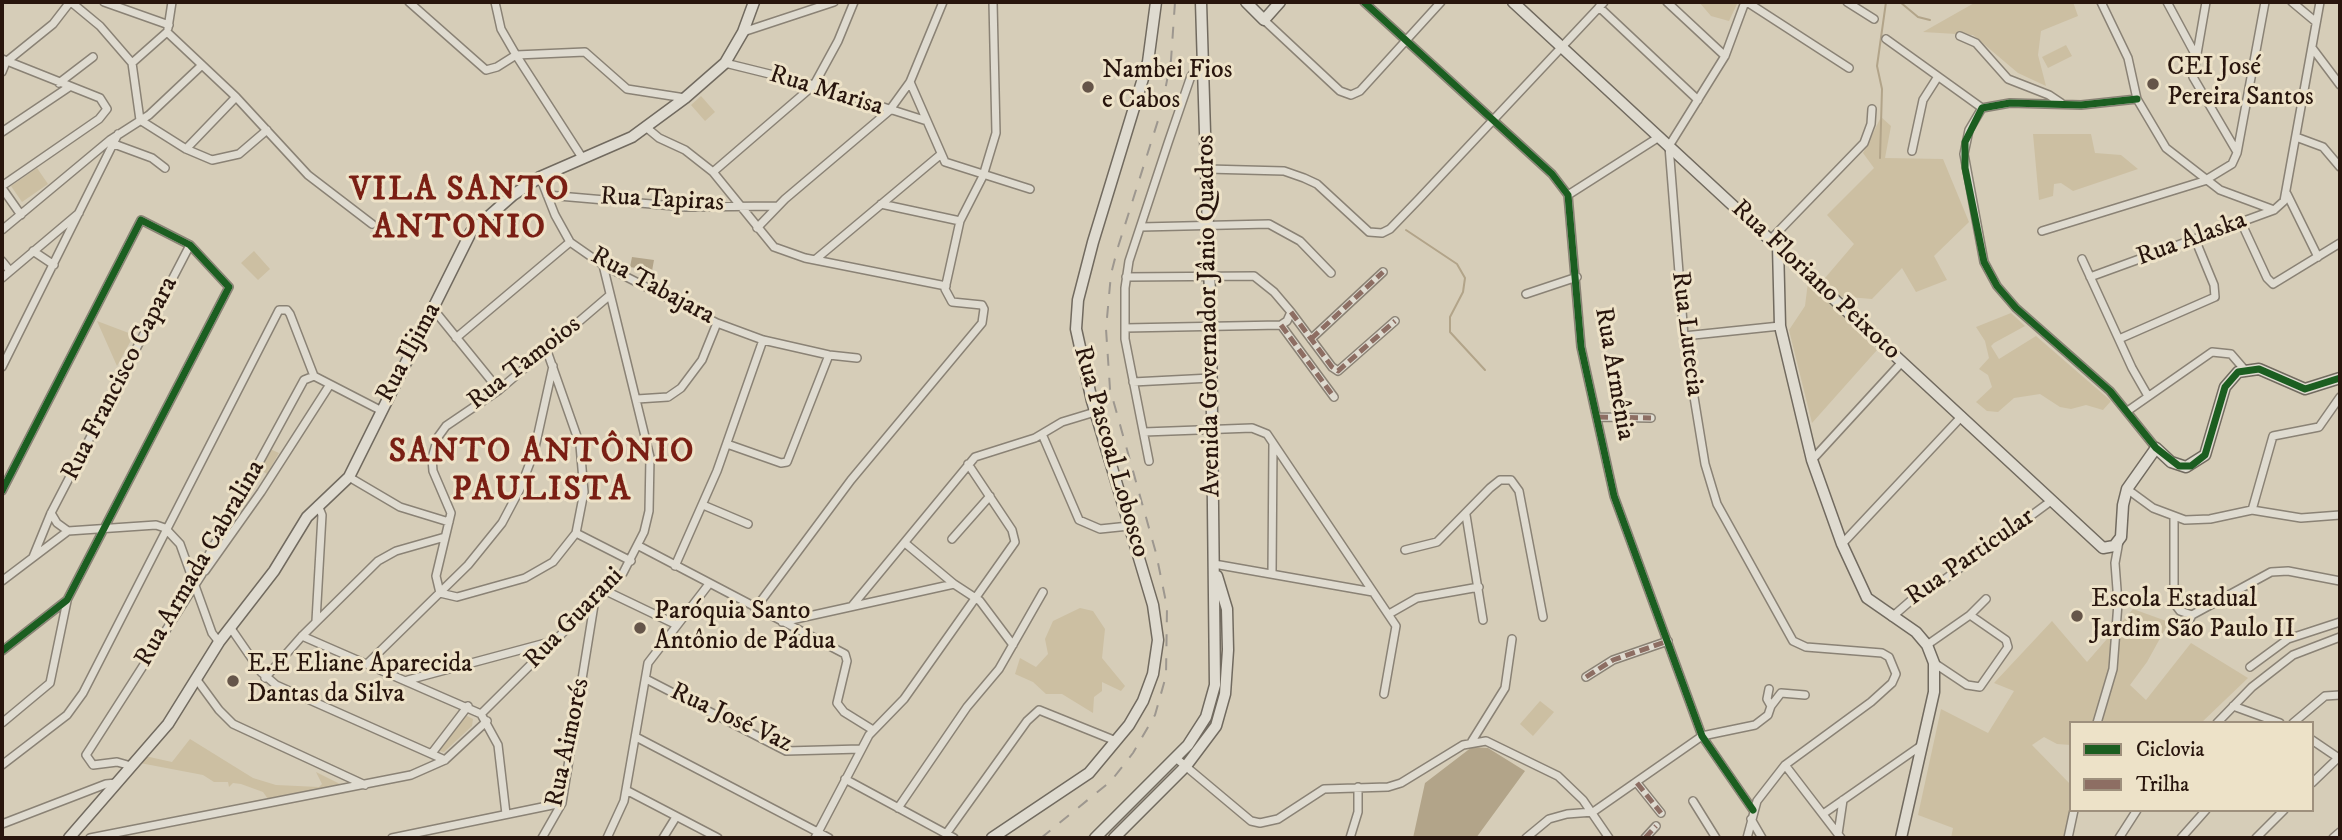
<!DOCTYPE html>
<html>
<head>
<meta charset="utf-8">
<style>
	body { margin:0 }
	#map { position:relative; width:2342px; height:840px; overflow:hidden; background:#d6cdb8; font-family:"IM FELL DW Pica",serif }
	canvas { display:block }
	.frame { position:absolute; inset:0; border:4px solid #28150d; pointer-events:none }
	.legend { position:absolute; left:2069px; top:721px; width:245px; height:91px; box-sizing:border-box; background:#ede2c8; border:2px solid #9e907d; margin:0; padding:9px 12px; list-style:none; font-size:21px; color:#28150d }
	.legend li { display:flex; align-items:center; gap:14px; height:35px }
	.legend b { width:35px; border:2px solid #9e907d }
</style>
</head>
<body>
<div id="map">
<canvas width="2342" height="840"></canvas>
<div class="frame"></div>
<ul class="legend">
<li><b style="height:9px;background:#1b5e20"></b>Ciclovia</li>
<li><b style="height:9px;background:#8d6e63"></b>Trilha</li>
</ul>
</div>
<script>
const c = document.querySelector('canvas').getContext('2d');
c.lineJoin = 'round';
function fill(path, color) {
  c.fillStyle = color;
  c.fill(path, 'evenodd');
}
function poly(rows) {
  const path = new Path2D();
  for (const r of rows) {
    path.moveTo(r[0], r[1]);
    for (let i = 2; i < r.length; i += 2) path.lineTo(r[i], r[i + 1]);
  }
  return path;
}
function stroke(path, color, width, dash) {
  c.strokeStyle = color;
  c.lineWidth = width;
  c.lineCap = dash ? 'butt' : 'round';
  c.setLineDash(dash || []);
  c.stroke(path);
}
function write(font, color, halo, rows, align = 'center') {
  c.font = font + ' "IM FELL DW Pica",serif';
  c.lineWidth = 6;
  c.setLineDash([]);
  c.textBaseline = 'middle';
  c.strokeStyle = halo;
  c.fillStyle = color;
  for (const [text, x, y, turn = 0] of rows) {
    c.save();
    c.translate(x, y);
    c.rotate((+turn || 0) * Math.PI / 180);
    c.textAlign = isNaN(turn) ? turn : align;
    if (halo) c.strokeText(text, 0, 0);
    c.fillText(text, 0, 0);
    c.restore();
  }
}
const green = poly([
	[1699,2,1738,2,1729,21,1711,16],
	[1976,2,2073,2,2078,16,2041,31,2038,55,2046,86,2018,73,1973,35,1923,32],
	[2066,45,2072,56,2048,68,2042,57],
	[701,96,715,112,705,121,691,105],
	[1881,117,1891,126,1885,158,1943,159,1969,222,1934,256,1947,280,1916,292,1902,268,1872,299,1837,296,1825,278,1854,244,1827,215,1874,168,1863,153],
	[2033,134,2091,134,2095,153,2121,155,2138,169,2073,191,2061,183,2054,184,2053,196,2039,200],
	[37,168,48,184,22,202,11,186],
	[254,251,270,269,258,280,241,263],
	[1808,282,1877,350,1812,423,1789,330,1805,306],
	[2011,313,2025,326,1994,343,1991,346,1999,359,2036,336,2111,401,2103,410,2086,405,2071,409,2060,407,2040,394,2014,398,1998,412,1987,411,1976,402,1992,387,1988,375,1979,369,1989,358,1985,341,1976,327],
	[97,321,134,335,117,366],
	[270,449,279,453,267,474,259,469],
	[1080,608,1093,611,1105,629,1102,658,1125,686,1121,691,1102,682,1102,691,1094,697,1093,713,1062,694,1046,694,1033,682,1015,674,1020,658,1036,667,1048,654,1045,639,1053,621],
	[2133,609,2169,622,2147,662,2130,685,2146,700,2191,643,2248,678,2201,723,2071,723,2071,745,2057,744,2044,737,2032,745,2071,785,2071,810,2065,838,1951,838,1953,828,1918,815,1941,709,1988,733,2014,691,1994,683,2052,621,2087,662],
	[1540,701,1554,712,1533,736,1520,724],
	[465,715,473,719,472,726,444,752,439,751],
	[190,739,253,778,276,785,319,787,322,784,316,772,342,785,268,799,263,792,241,784,233,783,229,787,228,782,214,782,203,775,140,763,145,756,172,762]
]);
const water = poly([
	[632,257,654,260,652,271,630,267],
	[1472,747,1488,748,1525,771,1476,838,1413,838,1425,783]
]);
const stream = poly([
	[1900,2,1918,17,1930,20],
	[1880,158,1882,89,1877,66,1886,2],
	[1406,230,1457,264,1465,278,1463,292,1450,317,1450,332,1485,370]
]);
const street = poly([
	[71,2,100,26,132,63,140,120],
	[104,2,169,25],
	[409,2,486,70,497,67,516,55,583,159],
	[495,2,501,29,516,55,585,52,627,89,685,98],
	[1364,2,1552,174,1568,195,1581,347,1614,496,1702,736,1753,810],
	[1667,2,1725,56],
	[1745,2,1725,56,1669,146,1684,336,1705,464,1717,504,1793,641,1806,647,1882,653,1889,657,1896,674,1892,683,1871,702,1785,765,1757,801,1747,838],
	[1747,2,1849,68],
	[1847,2,1874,19],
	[2101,2,2128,58,2137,99,2166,148,2220,190,2274,210],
	[2167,2,2195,54],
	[2206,2,2193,77,2237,152],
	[2292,2,2316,22],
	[1599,7,1698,100],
	[1264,20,1340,91,1351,95,1360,91,1441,2],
	[168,28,172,2],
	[167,32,236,97,308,175,372,224],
	[743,32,834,2],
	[1960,36,1976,43,2008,79,2049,95,2061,103],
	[1886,39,1982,108],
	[2313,49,2340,85],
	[2,59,100,98,107,109,99,119,2,186],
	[132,63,167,32],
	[725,63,814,85,927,121],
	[2,72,6,62,53,24,70,2],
	[910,82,945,162,1030,189],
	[59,83,93,57],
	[2137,99,2081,105,2010,103,1982,108,1969,130,1964,154,1984,262,1997,286,2016,308,2110,391,2156,448],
	[140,120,186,149,212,160,239,154,267,130],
	[647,128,659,138,685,150,713,172,774,247,805,258,946,286],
	[2,132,69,87],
	[2296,137,2323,147,2340,167],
	[114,144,152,158,165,168],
	[186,149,236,97],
	[1912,151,1923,100,1937,78],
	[1207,169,1284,171,1304,178,1317,184,1369,232,1382,233,1390,229,1418,200,1604,2],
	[713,172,814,85,838,41,854,2],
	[540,177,555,215,570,242,603,265,717,323,763,340,829,355,857,358],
	[2,188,21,215],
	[2287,194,2318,257],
	[547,195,686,207,778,206],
	[1568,195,1659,137],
	[881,204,960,221],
	[2241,222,2267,278,2273,284,2340,243],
	[1141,227,1269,224,1300,241,1331,273],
	[757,228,785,199,889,111,910,82,943,2],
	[2,230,110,140,149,115,202,65],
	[2042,231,2204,181,2232,164,2237,153,2265,2],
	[1771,239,1864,143,1871,124,1872,109],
	[33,251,54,265],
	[816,259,940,155],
	[2082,259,2132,368,2148,396],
	[2,261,10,271],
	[1126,277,1254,276,1274,292,1291,312,1287,321,1281,325],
	[2090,277,2274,210,2284,201,2320,2],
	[2,278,79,213],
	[1526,294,1577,277],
	[434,310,499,390],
	[1291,312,1332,367,1338,371,1395,321],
	[1281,325,1334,397],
	[1125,328,1281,325],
	[1684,336,1780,326],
	[456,338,570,242],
	[1311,339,1383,272],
	[2119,339,2215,297,2214,285,2195,239],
	[2,367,118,134],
	[314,376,380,410],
	[1133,382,1211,378],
	[637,399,668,397,681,388,702,360,717,323],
	[2129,410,2212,352,2231,354,2244,369],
	[1598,417,1651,418],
	[1144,432,1252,428,1267,434,1396,626,1384,694],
	[1042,434,1079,520,1100,529,1129,526],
	[727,444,781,463,787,462,829,355],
	[1812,460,1902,362],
	[1149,461,1125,339,1125,288,1129,261,1168,143,1191,76,1203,61],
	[349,477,400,507,449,522],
	[2127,489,2153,508,2185,520,2210,519,2252,510,2301,518,2340,515],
	[2,491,141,220,190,245,229,287,67,600,2,651],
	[703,505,748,524],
	[2252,510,2273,436,2319,427,2340,397],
	[51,513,57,523,68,531],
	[1466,515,1483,620],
	[2174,517,2174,603,2180,611,2192,615],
	[576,533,631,561],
	[952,539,990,496],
	[905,543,954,584],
	[1842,544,1962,416],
	[639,546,845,654,847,661,837,703,844,712,873,730],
	[1405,550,1437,542,1490,488,1500,480,1511,480,1519,491,1543,617],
	[33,557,51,513,190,245],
	[1214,564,1373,592],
	[675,566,717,471,763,340],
	[205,571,261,492,329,386],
	[1272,573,1273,444],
	[2,581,68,531,156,525,165,528,180,544,212,633,219,642],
	[606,591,677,625],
	[440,593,436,576,451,513,433,471,432,458,438,437,446,426,499,390,610,295],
	[440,593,457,597,525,578,553,562,576,533,584,492,580,445,547,351],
	[852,606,975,457,1035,438,1062,422,1095,412],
	[755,609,851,480,982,323,984,309,982,305,952,302,945,289,960,221,983,176,996,133,993,2],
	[1389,614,1417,598,1479,587],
	[1970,615,1986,599],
	[1892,617,1915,597,1945,579,2051,501],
	[316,621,322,515,318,505],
	[782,622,954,584,980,601,1013,645],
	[230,627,261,672,276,685,445,760],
	[2184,631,2192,615,2271,572,2288,571,2340,581],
	[302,636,481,714,498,745,506,814],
	[1927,645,1970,615,2006,640,2008,647,1980,687,1967,685,1934,663],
	[368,663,468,565,502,523,520,489,534,452,553,366],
	[2250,667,2288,639,2340,622],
	[1586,677,1613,660,1668,641],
	[265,678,302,636,378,561,396,551,445,537],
	[646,679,786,751,861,749],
	[197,680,219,710,233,724,365,785],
	[408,680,557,640],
	[1771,706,1781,693,1805,695],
	[2233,706,2280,723],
	[481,714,623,573,644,532,649,511,650,457,603,265],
	[2,723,50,683,67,601],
	[2097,723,2113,669,2118,603,2115,563,2119,541],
	[2217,723,2252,687,2293,655,2340,637],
	[2293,723,2325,696,2340,695],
	[636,737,829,838],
	[2312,740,2340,759],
	[1472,741,1505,688,1512,639],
	[432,753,468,706],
	[1177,759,1251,821,1260,823,1278,819,1324,789,1388,787,1401,783,1463,745,1486,741,1558,776,1583,800,1609,838],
	[2,765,67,715,83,693,279,310,287,310,290,314,314,376],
	[1785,765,1841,838],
	[131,766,117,762,93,765,86,755,202,574,207,558,304,380,314,376],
	[845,779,954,838],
	[1637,783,1661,813],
	[2312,783,2338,758],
	[626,790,718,838],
	[1693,801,1716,838],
	[898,808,967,707,999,669,1043,592],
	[1823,814,1922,745],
	[1751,819,1762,838],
	[2,824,106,784,116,783],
	[946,834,1027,721,1039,710,1116,741],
	[1838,834,1843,800],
	[90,838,411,775,445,760,487,721],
	[392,838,562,803],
	[542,838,562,803,594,605],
	[607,838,624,801,648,663,709,584],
	[663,838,676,817],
	[815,838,869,735,904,699,1015,542,1012,530,968,464],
	[1350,838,1358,812,1358,787],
	[1526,838,1549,819,1567,814,1593,812,1702,736,1755,725,1768,715,1771,706,1767,699,1769,689],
	[1645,838,1656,826],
	[2068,838,2074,810],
	[2119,838,2137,810],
	[2181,838,2206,810],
	[2256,838,2284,810],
	[2333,838,2340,832]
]);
const secondary = poly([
	[1246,2,1264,20,1280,2],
	[1513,2,2103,548,2114,546,2121,537,2123,505,2127,489,2156,448,2171,462,2186,467,2205,455,2225,387,2238,372,2259,369,2305,389,2340,378],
	[1778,246,1780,326,1812,460,1842,544,1867,598,1916,632,1927,645,1934,663,1934,692,1901,838],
	[69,838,168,724,219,642,274,571,307,517,349,477,471,232,513,195,540,177,632,137,685,98,725,63,743,32,754,2],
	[992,838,1089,773,1129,725,1143,701,1153,674,1158,640,1153,605,1092,401,1076,329,1078,300,1093,242,1148,62,1156,2],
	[1095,838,1188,745,1206,717,1215,685,1211,329,1201,2],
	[1114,838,1186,766,1216,726,1225,694,1228,650,1227,609,1217,576]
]);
const rail = poly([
	[1041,838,1111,781,1133,753,1155,715,1166,676,1167,607,1156,553,1110,389,1106,329,1111,274,1118,247,1161,111,1171,60,1175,2]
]);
const quiet = poly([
	[1291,312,1332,367,1338,371,1395,321],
	[1281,325,1334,397],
	[1311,339,1383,272],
	[1598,417,1651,418],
	[1586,677,1613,660,1668,641],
	[1637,783,1661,813],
	[1645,838,1656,826]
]);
const cycleway = poly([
	[1364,2,1552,174,1568,195,1581,347,1614,496,1702,736,1753,810],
	[2137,99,2081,105,2010,103,1982,108,1965,142,1965,168,1984,262,1997,286,2016,308,2110,391,2156,448,2179,466,2191,466,2205,455,2225,387,2238,372,2259,369,2305,389,2340,378],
	[2,491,141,220,190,245,229,287,67,600,2,651]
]);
const markers = [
	[2153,84,7,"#655549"],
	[1088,87,7,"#655549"],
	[2077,616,7,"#655549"],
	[640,628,7,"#655549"],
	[233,681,7,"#655549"]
];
const poiNames = [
	["CEI José",2167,69],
	["Pereira Santos",2167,99],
	["Nambei Fios",1102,72],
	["e Cabos",1102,102],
	["Escola Estadual",2091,601],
	["Jardim São Paulo II",2091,631],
	["Paróquia Santo",654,613],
	["Antônio de Pádua",654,643],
	["E.E Eliane Aparecida",247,666],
	["Dantas da Silva",247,696]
];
const streetNames = [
	["Rua Marisa",826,92,17],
	["Rua Tapiras",662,201,3],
	["Rua Alaska",2192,240,-20],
	["Rua Floriano Peixoto",1815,281,43],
	["Rua Tabajara",652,287,28],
	["Avenida Governador Jânio Quadros",1210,316,-91],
	["Rua Lutecia",1686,334,83],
	["Rua Iljima",410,353,-62],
	["Rua Tamoios",525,364,-38],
	["Rua Armênia",1613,374,80],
	["Rua Francisco Capara",121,379,-63],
	["Rua Pascoal Lobosco",1110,452,74],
	["Rua Particular",1971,558,-35],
	["Rua Armada Cabralina",201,564,-60],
	["Rua Guarani",575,619,-46],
	["Rua José Vaz",731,719,25],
	["Rua Aimorés",569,743,-78]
];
const districtNames = [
	["VILA SANTO",460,192],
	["ANTONIO",460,230],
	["SANTO ANTÔNIO",542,454],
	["PAULISTA",542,492]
];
fill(green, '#ccbfa2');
fill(water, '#b2a489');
stroke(stream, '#b2a489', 2);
stroke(street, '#8a8275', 10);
stroke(secondary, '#716a5f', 13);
stroke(street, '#dfdbd0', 7);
stroke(secondary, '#dfdbd0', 10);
stroke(rail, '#9d978f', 2, [12, 12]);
stroke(quiet, '#8d6e63', 5, [10, 5]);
stroke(cycleway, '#1b5e20', 7);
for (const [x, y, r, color] of markers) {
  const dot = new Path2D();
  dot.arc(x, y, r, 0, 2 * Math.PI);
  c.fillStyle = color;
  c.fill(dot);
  stroke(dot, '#ede2c8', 2.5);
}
write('26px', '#28150d', '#ede2c8', poiNames, 'left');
write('26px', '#28150d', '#ede2c8', streetNames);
c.letterSpacing = '2px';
write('bold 33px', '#7a1f14', '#ede2c8', districtNames);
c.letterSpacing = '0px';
</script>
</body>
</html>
